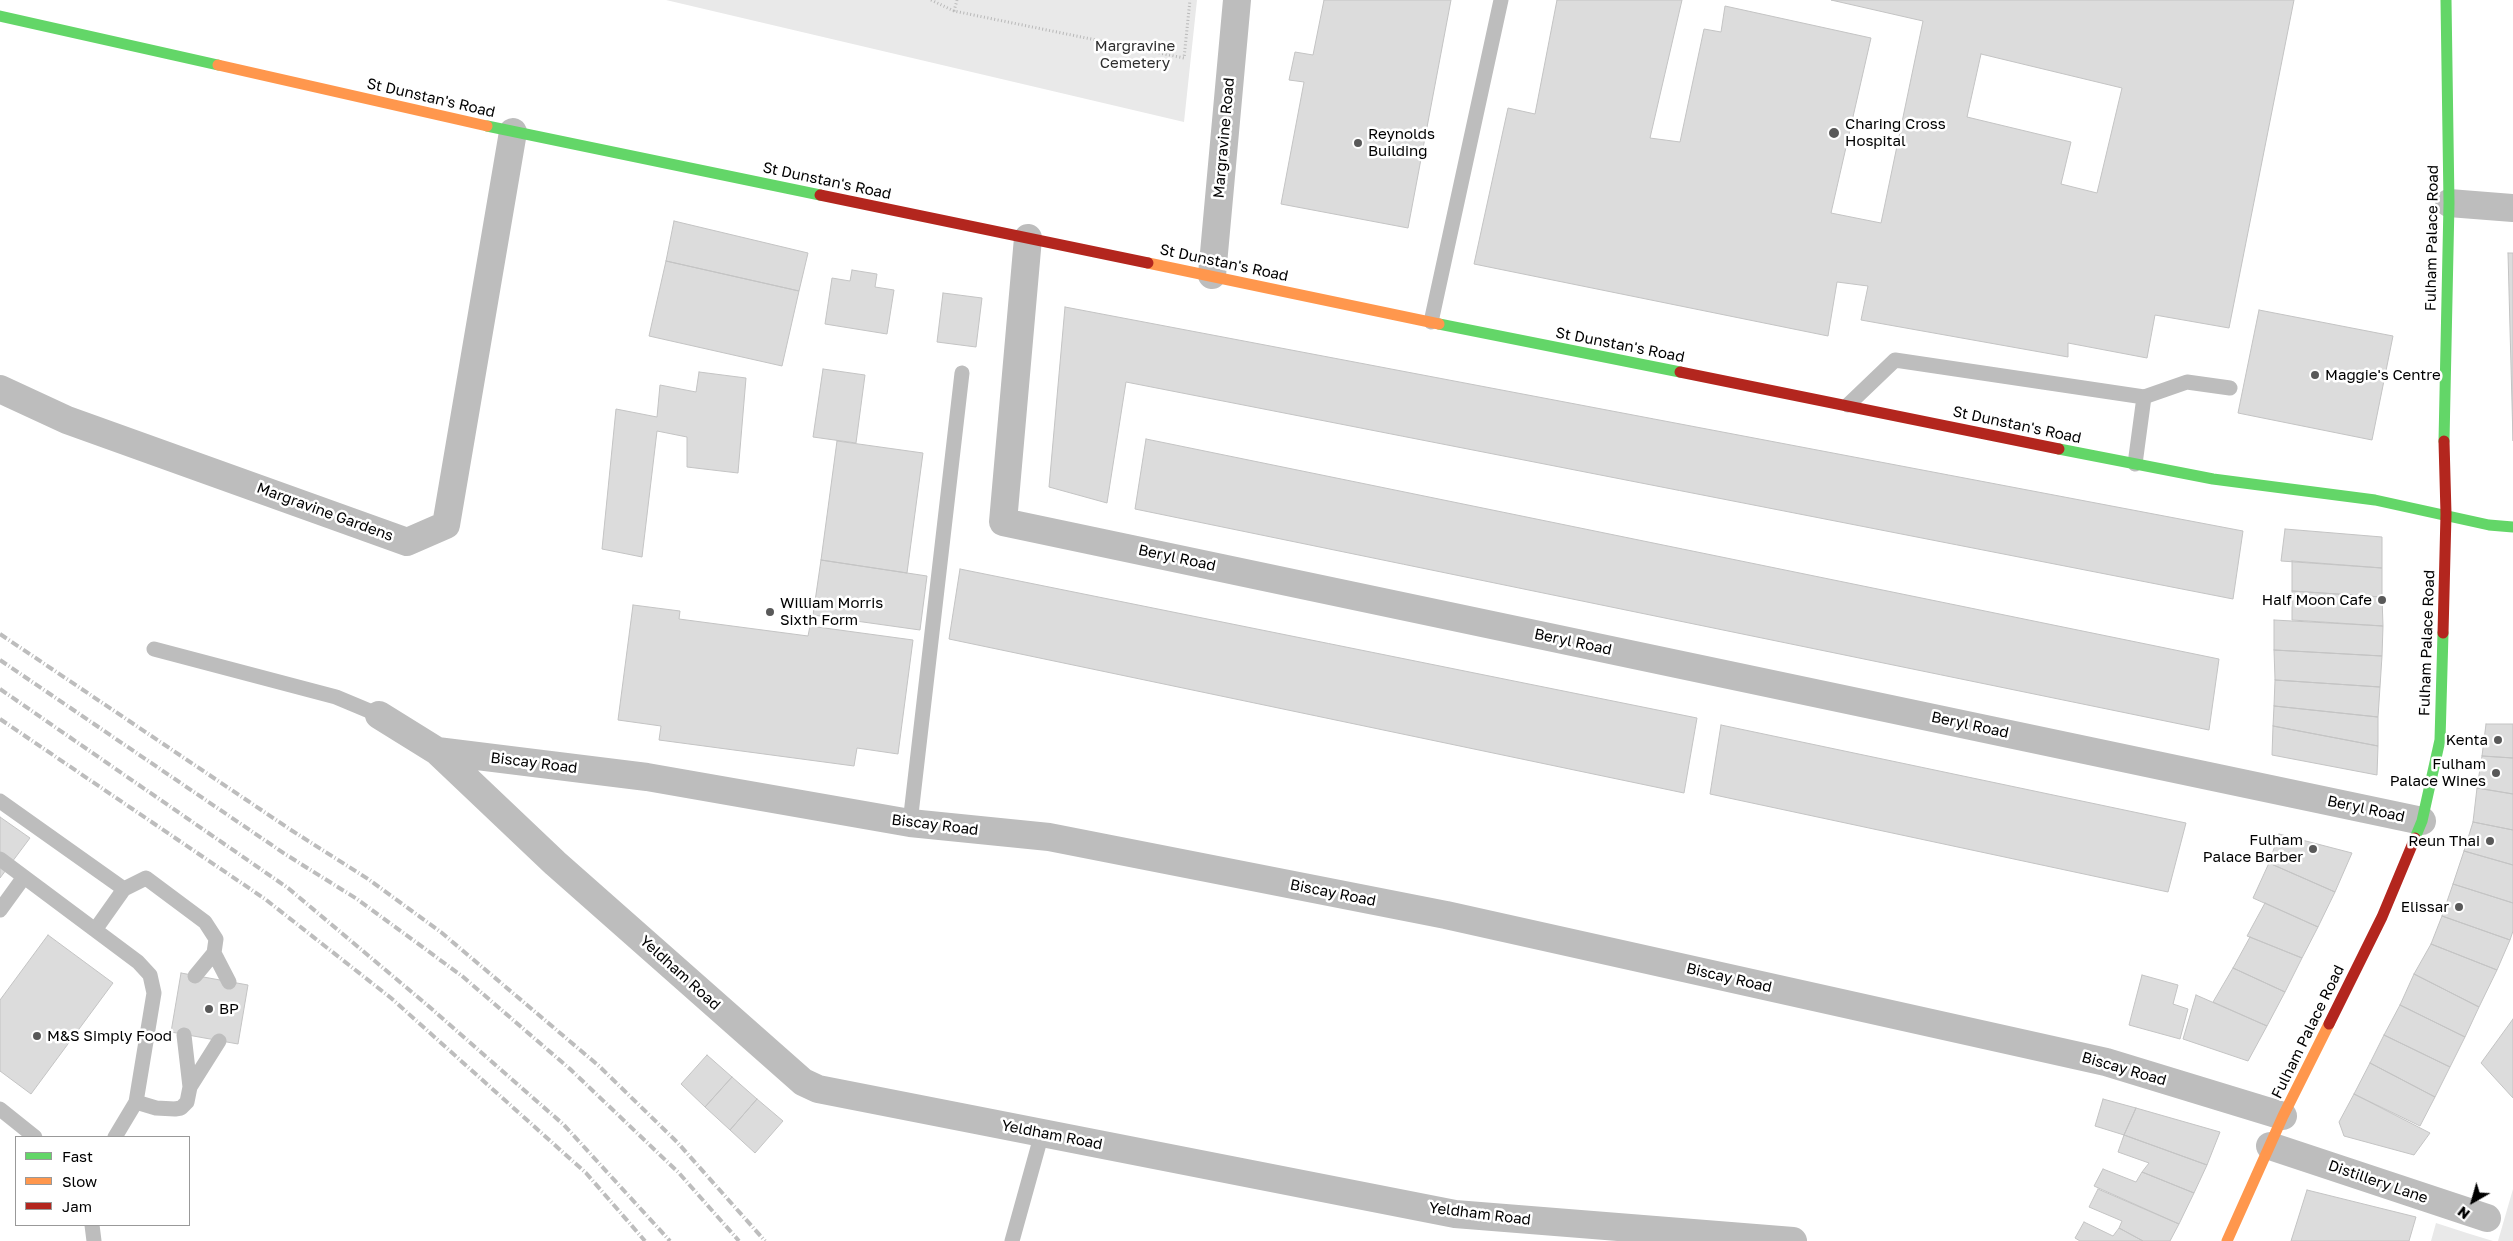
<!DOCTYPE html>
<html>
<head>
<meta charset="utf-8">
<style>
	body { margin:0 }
	#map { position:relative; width:2513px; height:1241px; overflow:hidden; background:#fff; font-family:"Golos Text",sans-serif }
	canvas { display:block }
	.legend { position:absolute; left:15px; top:1136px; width:175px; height:90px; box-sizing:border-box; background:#fff; border:1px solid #999; margin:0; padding:6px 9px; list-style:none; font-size:15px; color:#000 }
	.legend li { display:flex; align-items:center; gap:10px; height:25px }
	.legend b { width:25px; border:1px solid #999 }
	.north { position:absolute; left:2448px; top:1176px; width:50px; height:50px; -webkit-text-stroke:4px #fff; paint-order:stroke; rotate:218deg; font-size:14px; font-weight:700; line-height:20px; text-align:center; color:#000 }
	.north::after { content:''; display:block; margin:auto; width:18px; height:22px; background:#000; clip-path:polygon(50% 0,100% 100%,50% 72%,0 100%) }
</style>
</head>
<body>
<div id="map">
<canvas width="2513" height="1241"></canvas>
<ul class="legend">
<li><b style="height:6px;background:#63d668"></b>Fast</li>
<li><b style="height:6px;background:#ff974d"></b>Slow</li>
<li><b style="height:6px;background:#b3261e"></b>Jam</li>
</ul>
<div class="north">N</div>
</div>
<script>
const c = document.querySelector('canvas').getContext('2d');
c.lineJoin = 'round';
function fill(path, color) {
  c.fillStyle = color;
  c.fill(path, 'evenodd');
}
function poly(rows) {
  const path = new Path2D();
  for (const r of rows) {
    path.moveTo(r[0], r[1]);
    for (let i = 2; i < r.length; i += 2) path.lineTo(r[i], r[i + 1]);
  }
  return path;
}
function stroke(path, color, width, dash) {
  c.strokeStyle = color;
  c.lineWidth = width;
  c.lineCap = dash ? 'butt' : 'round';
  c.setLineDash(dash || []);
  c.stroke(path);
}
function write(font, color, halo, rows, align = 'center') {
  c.font = font + ' "Golos Text",sans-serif';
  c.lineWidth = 5;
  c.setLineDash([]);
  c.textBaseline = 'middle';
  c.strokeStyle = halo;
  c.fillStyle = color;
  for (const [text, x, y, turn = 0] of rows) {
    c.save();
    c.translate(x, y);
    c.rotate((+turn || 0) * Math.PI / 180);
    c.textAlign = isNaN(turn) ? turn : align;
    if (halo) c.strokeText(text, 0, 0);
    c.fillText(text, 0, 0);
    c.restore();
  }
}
const green = poly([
	[666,0,1197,0,1184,122],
	[2513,1189,2513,1241,2498,1241],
	[2436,1223,2470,1234,2493,1241,2431,1241]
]);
const building = poly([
	[1324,0,1451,0,1408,228,1281,204,1304,82,1289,80,1295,52,1313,55,1324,0],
	[1557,0,1682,0,1650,138,1680,142,1704,29,1721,32,1725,6,1871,38,1831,213,1881,223,1923,21,1831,0,2294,0,2229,328,2155,315,2147,358,2068,343,2068,357,1861,320,1868,286,1837,282,1828,336,1474,264,1508,108,1535,114,1557,0],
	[1981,54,2122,88,2097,193,2061,184,2071,142,1967,117,1981,54],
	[674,221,808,253,799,291,666,261,674,221],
	[2508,253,2513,253,2513,441,2508,253],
	[666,261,799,291,782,366,649,336,666,261],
	[852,270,877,274,875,287,894,290,887,334,825,324,832,278,850,281,852,270],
	[943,293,982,298,976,347,937,342,943,293],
	[1065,307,2243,531,2233,599,1126,382,1107,503,1049,487,1065,307],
	[2259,310,2393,336,2372,440,2238,413,2259,310],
	[823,369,865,375,856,443,813,437,823,369],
	[699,372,746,378,738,473,687,467,687,437,657,431,642,557,602,549,616,409,657,417,660,385,696,392,699,372],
	[1146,439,2219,659,2209,730,1135,509,1146,439],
	[837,441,923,453,907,573,821,560,837,441],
	[2285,529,2382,537,2382,568,2281,561,2285,529],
	[821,560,927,576,920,630,813,615,821,560],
	[2292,561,2382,568,2382,597,2292,591,2292,561],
	[960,569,1697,718,1684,793,949,639,960,569],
	[2292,591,2382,597,2383,626,2292,620,2292,591],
	[633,605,680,611,679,619,808,636,810,626,913,640,898,754,857,748,854,766,659,740,661,726,618,720,633,605],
	[2274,620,2383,626,2382,656,2274,650,2274,620],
	[2274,650,2382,656,2380,687,2275,680,2274,650],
	[2275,680,2380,687,2378,717,2274,706,2275,680],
	[2274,706,2378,717,2378,746,2273,726,2274,706],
	[2486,724,2513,724,2513,758,2482,756,2486,724],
	[1721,725,2186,823,2168,892,1710,794,1721,725],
	[2273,726,2378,746,2377,775,2272,755,2273,726],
	[2482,756,2513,758,2513,794,2477,788,2482,756],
	[2477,788,2513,794,2513,830,2473,822,2477,788],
	[0,817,30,838,0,878,0,817],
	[2473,822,2513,830,2513,865,2464,851,2473,822],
	[2279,834,2352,853,2335,892,2269,863,2279,834],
	[2464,851,2513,865,2513,903,2453,884,2464,851],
	[2269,863,2335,892,2318,927,2253,898,2269,863],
	[2453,884,2513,903,2513,931,2510,940,2442,916,2453,884],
	[2265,903,2318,927,2302,958,2247,936,2265,903],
	[2442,916,2510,940,2497,970,2431,944,2442,916],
	[48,935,113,983,31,1094,0,1071,0,1000,48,935],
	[2250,937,2302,958,2285,992,2233,968,2250,937],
	[2431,944,2497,970,2479,1007,2414,974,2431,944],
	[2233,968,2285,992,2267,1026,2213,1002,2233,968],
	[181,973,248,985,238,1044,171,1032,181,973],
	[2414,974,2479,1007,2465,1037,2400,1005,2414,974],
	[2142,975,2178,985,2173,1004,2188,1009,2180,1039,2129,1025,2142,975],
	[2196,995,2267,1026,2248,1061,2183,1039,2196,995],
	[2400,1005,2465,1037,2450,1067,2384,1035,2400,1005],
	[2513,1019,2513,1098,2481,1063,2513,1019],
	[2384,1035,2450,1067,2435,1097,2370,1063,2384,1035],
	[707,1055,732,1077,705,1107,681,1084,707,1055],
	[2370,1063,2435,1097,2420,1126,2354,1094,2370,1063],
	[732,1077,757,1099,730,1130,705,1107,732,1077],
	[2354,1094,2430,1133,2414,1155,2344,1136,2339,1122,2354,1094],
	[757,1099,783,1121,755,1153,730,1130,757,1099],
	[2103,1099,2136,1108,2124,1135,2095,1126,2103,1099],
	[2136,1108,2220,1132,2207,1165,2124,1135,2136,1108],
	[2124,1135,2207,1165,2194,1193,2142,1172,2149,1163,2118,1152,2124,1135],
	[2103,1169,2136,1182,2142,1172,2194,1193,2179,1224,2094,1186,2103,1169],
	[2098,1189,2179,1224,2170,1241,2143,1241,2119,1228,2122,1221,2089,1207,2098,1189],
	[2307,1190,2416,1217,2409,1241,2291,1241,2307,1190],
	[2084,1222,2113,1236,2119,1228,2143,1241,2080,1241,2075,1238,2084,1222]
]);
const path = poly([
	[931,0,954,11,1184,58,1190,0],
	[954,11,957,0]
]);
const lane = poly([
	[1431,322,1501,0],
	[2144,397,2187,382,2230,388],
	[1848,405,1895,360,2144,397,2135,464],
	[154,649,336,697,379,715],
	[0,801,124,889],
	[910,823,962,373],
	[0,859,138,962,150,975,154,993,136,1102,115,1137],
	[0,910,24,877],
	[95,930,124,889,146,878,205,922,216,939,214,953,195,976],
	[214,953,229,982],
	[190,1087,219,1041],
	[136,1102,156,1108,175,1109,181,1108,187,1102,190,1087,184,1035],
	[0,1109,35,1137],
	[92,1225,94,1241],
	[1012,1241,1042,1133]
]);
const street = poly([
	[2449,203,2513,208],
	[1028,238,1003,522,2422,821],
	[1212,275,1237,0],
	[0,389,67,420,407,542,446,525,513,132],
	[379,715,437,751,647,777,910,823,1049,837,1446,915,2106,1062,2283,1116],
	[437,751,555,863,803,1082,818,1089,1455,1214,1793,1241],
	[2270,1146,2487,1218]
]);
const fast = poly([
	[0,16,218,65],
	[487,126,820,195],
	[1439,324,1680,372],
	[2444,441,2449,203,2446,0],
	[2059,449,2213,479,2375,500,2489,525,2513,527],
	[2415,838,2422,821,2440,740,2443,633]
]);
const slow = poly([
	[218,65,487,126],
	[1148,263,1439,324],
	[2227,1241,2283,1116,2329,1024]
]);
const jam = poly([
	[820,195,1148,263],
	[1680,372,2059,449],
	[2443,633,2446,514,2444,441],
	[2329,1024,2382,917,2415,838]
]);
const rail = poly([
	[0,634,291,830,368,879,442,933,599,1066,677,1142,765,1241],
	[0,660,285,854,357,899,462,976,570,1069,679,1173,739,1241],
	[0,689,288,888,426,1004,564,1125,670,1241],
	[0,719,265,899,391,998,586,1173,645,1241]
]);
const markers = [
	[1834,133,6,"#595959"],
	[1358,143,5,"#595959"],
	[2315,375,5,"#595959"],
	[2382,600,5,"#595959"],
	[770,612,5,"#595959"],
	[2498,740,5,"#595959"],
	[2496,773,5,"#595959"],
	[2490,841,5,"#595959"],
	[2313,849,5,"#595959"],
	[2459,907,5,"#595959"],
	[209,1009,5,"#595959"],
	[37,1036,5,"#595959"]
];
const parkNames = [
	["Margravine",1135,46],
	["Cemetery",1135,63]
];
const streetNames = [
	["St Dunstan's Road",431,98,13],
	["Margravine Road",1224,138,-85],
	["St Dunstan's Road",827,181,12],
	["Fulham Palace Road",2432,238,-89],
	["St Dunstan's Road",1224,263,12],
	["St Dunstan's Road",1620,345,11],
	["St Dunstan's Road",2017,425,12],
	["Margravine Gardens",325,512,20],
	["Beryl Road",1177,558,12],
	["Beryl Road",1573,642,12],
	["Fulham Palace Road",2427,643,-88],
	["Beryl Road",1970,725,12],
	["Biscay Road",534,763,7],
	["Beryl Road",2366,809,12],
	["Biscay Road",935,825,7],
	["Biscay Road",1333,893,11],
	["Yeldham Road",680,973,42],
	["Biscay Road",1729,978,13],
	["Fulham Palace Road",2308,1032,-64],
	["Biscay Road",2124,1069,16],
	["Yeldham Road",1052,1135,11],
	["Distillery Lane",2378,1182,19],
	["Yeldham Road",1480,1214,7]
];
const poiNames = [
	["Charing Cross",1845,124],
	["Hospital",1845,141],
	["Reynolds",1368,134],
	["Building",1368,151],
	["Maggie's Centre",2325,375],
	["Half Moon Cafe",2372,600,"right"],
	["William Morris",780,603],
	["Sixth Form",780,620],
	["Kenta",2488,740,"right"],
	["Fulham",2486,764,"right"],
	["Palace Wines",2486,781,"right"],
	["Fulham",2303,840,"right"],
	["Palace Barber",2303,857,"right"],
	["Reun Thai",2480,841,"right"],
	["Elissar",2449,907,"right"],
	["BP",219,1009],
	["M&S Simply Food",47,1036]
];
fill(green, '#e9e9e9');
fill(building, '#dcdcdc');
stroke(building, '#c4c4c4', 1);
stroke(path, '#b8b8b8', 3, [1, 2.5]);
stroke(lane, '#bdbdbd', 15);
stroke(street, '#bdbdbd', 28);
stroke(fast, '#63d668', 11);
stroke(slow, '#ff974d', 11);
stroke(jam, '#b3261e', 11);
stroke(rail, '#bdbdbd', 4, [8, 2.5, 1, 2.5]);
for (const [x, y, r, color] of markers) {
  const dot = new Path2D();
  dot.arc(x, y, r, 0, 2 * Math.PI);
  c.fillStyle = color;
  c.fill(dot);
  stroke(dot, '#fff', 2);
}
write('15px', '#2e2e2e', '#fff', parkNames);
write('15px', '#000', '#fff', streetNames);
write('15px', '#000', '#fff', poiNames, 'left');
</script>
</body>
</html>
